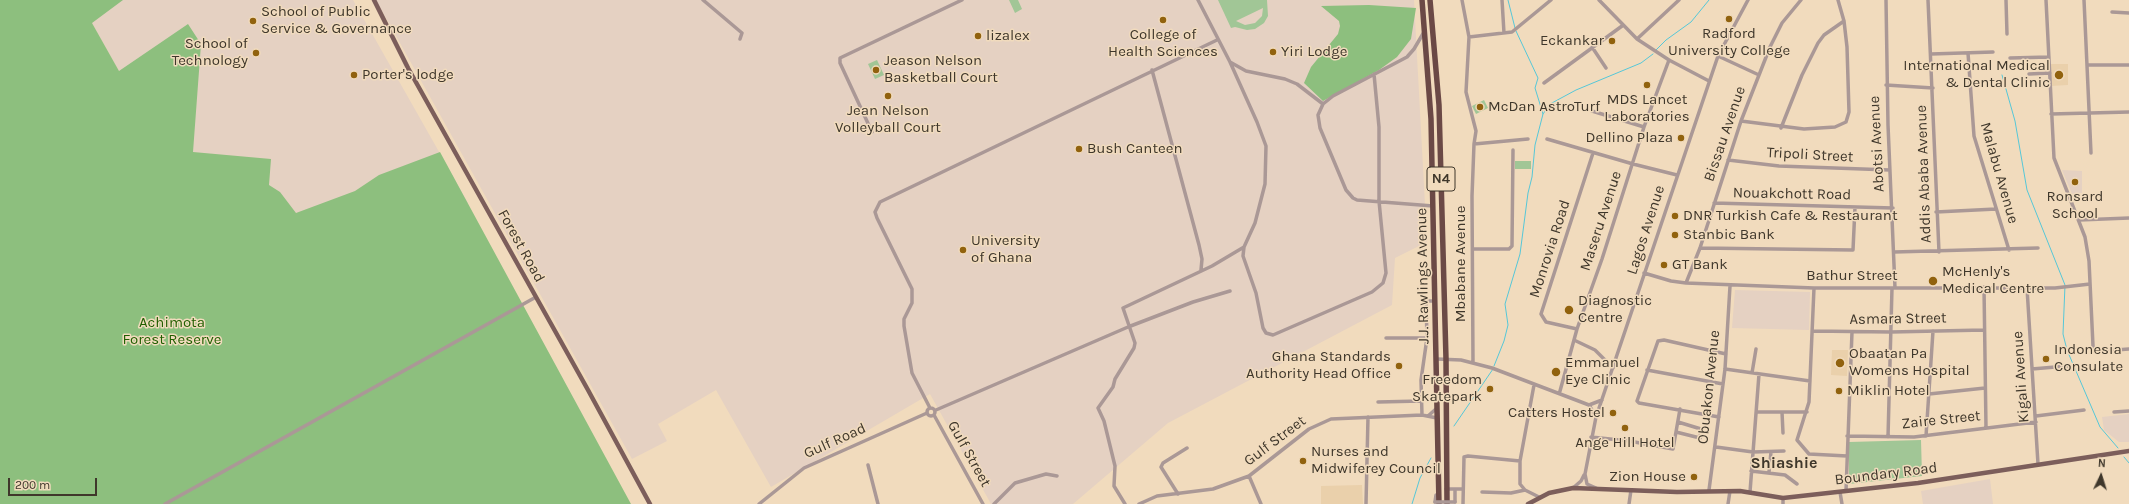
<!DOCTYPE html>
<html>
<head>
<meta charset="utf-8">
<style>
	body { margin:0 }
	#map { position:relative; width:2129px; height:504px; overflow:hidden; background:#f1dbbd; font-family:Karla,sans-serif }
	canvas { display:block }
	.north { position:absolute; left:2081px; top:456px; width:40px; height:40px; -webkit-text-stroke:3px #f1dbbd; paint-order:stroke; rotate:4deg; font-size:11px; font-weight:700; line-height:16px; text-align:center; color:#3f372b }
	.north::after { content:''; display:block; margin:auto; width:14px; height:18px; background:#3f372b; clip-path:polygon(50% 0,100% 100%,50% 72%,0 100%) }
	.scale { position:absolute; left:8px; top:478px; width:89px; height:18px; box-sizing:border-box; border:2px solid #3f372b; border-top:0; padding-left:5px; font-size:12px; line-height:14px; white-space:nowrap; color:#3f372b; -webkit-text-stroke:3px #f1dbbd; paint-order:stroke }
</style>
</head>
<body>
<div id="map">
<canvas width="2129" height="504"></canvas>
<div class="north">N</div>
<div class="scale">200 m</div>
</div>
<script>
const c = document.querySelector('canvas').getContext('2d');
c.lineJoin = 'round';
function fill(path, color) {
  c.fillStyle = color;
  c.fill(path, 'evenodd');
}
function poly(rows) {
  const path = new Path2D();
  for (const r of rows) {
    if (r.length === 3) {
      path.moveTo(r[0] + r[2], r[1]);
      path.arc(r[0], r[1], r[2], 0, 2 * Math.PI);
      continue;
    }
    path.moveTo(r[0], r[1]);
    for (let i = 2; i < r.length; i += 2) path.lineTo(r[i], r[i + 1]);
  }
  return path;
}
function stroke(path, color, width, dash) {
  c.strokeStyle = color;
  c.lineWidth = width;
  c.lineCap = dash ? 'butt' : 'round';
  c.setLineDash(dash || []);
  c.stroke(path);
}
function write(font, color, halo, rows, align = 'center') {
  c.font = font + ' Karla,sans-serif';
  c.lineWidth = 3;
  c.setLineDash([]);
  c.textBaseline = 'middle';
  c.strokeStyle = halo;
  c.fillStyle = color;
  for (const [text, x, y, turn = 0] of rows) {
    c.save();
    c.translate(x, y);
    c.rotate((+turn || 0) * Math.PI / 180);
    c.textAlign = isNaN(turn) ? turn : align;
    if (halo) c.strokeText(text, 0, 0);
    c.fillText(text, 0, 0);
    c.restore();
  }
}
const built = poly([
	[2051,64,2068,64,2068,85,2051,86],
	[1832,350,1848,350,1847,376,1831,375],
	[1362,485,1363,504,1321,504,1321,486]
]);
const education = poly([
	[79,0,353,0,468,203,256,315],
	[376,0,1414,0,1427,242,1395,258,1392,305,1168,423,1073,504,991,504,930,394,771,487,716,390,658,424,667,441,632,459],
	[2062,170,2082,171,2082,193,2072,194],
	[1735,290,1810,292,1809,330,1732,328],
	[2129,414,2129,442,2119,442,2104,430,2102,417],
	[1990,479,1993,504,1923,504,1921,491]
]);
const green = poly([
	[1009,0,1018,0,1022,9,1015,13],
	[1218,0,1267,0,1268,16,1264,23,1255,29,1247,30,1235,27,1231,28],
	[1263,8,1262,16,1255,23,1245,25,1236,21],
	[877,60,884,75,875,79,868,64],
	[1484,100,1488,108,1476,114,1472,106],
	[1515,161,1531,161,1531,169,1515,169],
	[1921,440,1922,476,1849,484,1849,442]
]);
const forest = poly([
	[0,0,123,0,92,23,119,71,188,24,201,44,193,152,271,159,269,185,280,192,296,213,355,191,379,175,440,152,631,504,0,504],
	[1369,5,1416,8,1411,39,1397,57,1379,70,1323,101,1304,83,1311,67,1338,34,1340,26,1339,21,1321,6]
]);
const stream = poly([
	[1508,0,1515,28],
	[1656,50,1666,40,1691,22,1709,0],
	[2002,75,2015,121,2027,190,2065,285,2063,334,2067,350,2100,427,2118,448],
	[1543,114,1550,104,1576,90,1641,63,1653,54],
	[1494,366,1504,341,1508,325,1505,304,1520,254,1528,193,1532,177,1535,145,1543,114,1535,88,1538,78,1516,31],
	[1454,426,1493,369],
	[2124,457,2129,463],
	[1412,504,1420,478,1431,458]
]);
const minor = poly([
	[703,0,742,33,740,39],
	[1198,0,1230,62,1246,71,1285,79,1297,84,1323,104],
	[1462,0,1469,37,1466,92,1476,131,1474,144,1472,196,1473,363],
	[1502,0,1504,33],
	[1599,0,1637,39,1669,60,1709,81],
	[1886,0,1888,125,1895,288],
	[1928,0,1939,252],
	[2006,0,2007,34],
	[2046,0,2054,158,2085,237,2089,261,2093,346,2094,349,2102,351,2129,349],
	[2084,0,2091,153],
	[2112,12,2129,13],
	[1424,32,1414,49,1407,57,1333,96,1323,104,1318,115,1320,128,1346,190,1353,198,1357,200,1433,206],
	[1469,37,1512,32,1551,0],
	[1637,39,1679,0],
	[1592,47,1606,68],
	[1968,53,1974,136,2009,250],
	[1931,54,1993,52],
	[1718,56,1759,75],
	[2010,58,2049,57],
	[1230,62,1257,122,1266,146,1265,184,1255,223,1244,247,1243,256,1256,293,1263,328,1266,333,1273,335,1372,292,1383,283,1386,273,1379,201,1379,127,1374,74],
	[2087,65,2129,65],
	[1152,70,1199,245,1202,259,1201,270],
	[2029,74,2050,73],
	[1544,83,1622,26],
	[1886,85,1933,88],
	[1592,111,1644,127],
	[2051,114,2129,112],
	[1741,121,1804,129,1835,127,1846,122,1849,112,1847,47,1844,21,1838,0],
	[1781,128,1802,75,1818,43,1824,35,1844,21],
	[872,132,840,63,840,58,962,0],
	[1547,139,1633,164,1677,175],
	[1474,144,1528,139],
	[1728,160,1779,166,1890,170],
	[1714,203,1893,208],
	[1936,212,1996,209],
	[2079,220,2129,218],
	[1700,248,1853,250,1855,207],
	[1474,249,1509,249,1512,246,1513,150],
	[1894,252,2038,248],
	[1644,273,1671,281,1686,283,1814,288,2055,288,2090,284],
	[1686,283,1700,248,1741,121,1770,47,1782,23,1801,0],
	[1984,287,1986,428],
	[1814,288,1809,402,1797,440,1809,454,1847,456],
	[2027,288,2038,464],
	[1577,329,1546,322,1541,314,1593,153],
	[1812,331,1891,332,1984,330],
	[1386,338,1427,338],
	[1574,340,1595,350,1613,368],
	[1437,359,1461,360,1492,368,1589,405,1596,417],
	[1725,369,1810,381],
	[2032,369,2067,366],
	[1647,370,1723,384],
	[1752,373,1756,349],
	[1534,385,1520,461,1520,484,1525,490,1539,497],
	[1560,391,1577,329,1602,259,1644,127,1669,60],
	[1929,394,1985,388],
	[1378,402,1421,401],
	[1589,405,1602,400],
	[931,412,4],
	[930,408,912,373,904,326,904,319,912,303,912,289,877,218,875,212,880,202,1217,40],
	[936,410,1128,327,1193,302,1230,291],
	[1757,412,1807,412],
	[1782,412,1783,433],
	[2114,412,2129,411],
	[934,415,983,504],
	[1422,415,1421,380,1427,338,1426,303,1428,301,1435,301],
	[1428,416,1437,408],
	[2036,416,2084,410],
	[1719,417,1639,403,1637,401,1658,341,1664,340,1726,354],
	[1676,432,1700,438,1701,429,1678,422],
	[1847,436,1914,437,2036,422],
	[1926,436,1933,331],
	[1591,437,1629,441,1673,449,1680,409],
	[1888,437,1892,288],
	[1716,447,1753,452,1784,451],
	[868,465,878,504],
	[1751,471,1785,475,1797,484],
	[1769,472,1771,452],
	[1249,476,1261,504],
	[1573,488,1581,481,1584,475],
	[1596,488,1587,484,1585,474,1596,417,1718,56,1748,0],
	[1446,489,1462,489],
	[1709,490,1725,369,1730,286],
	[1846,491,1852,332],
	[1482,492,1511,493,1525,490],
	[1750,492,1759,374],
	[1840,492,1842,504],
	[1178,494,1161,467,1163,463,1187,448],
	[1435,502,1436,495,1439,495],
	[1455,502,1455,489],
	[165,504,536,297],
	[759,504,804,468,927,413],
	[994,504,1015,483,1046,474,1057,476],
	[1125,504,1114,486,1115,466,1104,421,1098,408,1113,387,1115,379,1134,348,1135,343,1123,308,1212,266,1244,247],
	[1139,504,1157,496,1213,489,1249,476,1309,429,1331,419,1422,415,1437,418],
	[1366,504,1368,417],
	[1463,504,1464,457,1468,456,1520,461],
	[1629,504,1631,490],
	[1728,504,1730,491],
	[1783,504,1783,498]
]);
const major = poly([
	[374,0,408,68,588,390,650,504],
	[1528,504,1549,493,1573,488,1677,492,1740,491,1783,498,1918,483,2129,451]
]);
const highway = poly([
	[1422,0,1431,119,1439,504],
	[1430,0,1439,105,1446,359,1447,504]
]);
const minorBridge = poly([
	[1435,502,1455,502]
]);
const markers = [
	[1729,19,4,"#91620e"],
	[1163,20,4,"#91620e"],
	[253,21,4,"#91620e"],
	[978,36,4,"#91620e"],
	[1612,41,4,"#91620e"],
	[1273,52,4,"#91620e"],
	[256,53,4,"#91620e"],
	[876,70,4,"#91620e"],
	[354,75,4,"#91620e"],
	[2059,75,5,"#91620e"],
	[1647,85,4,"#91620e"],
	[888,96,4,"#91620e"],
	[1480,107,4,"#91620e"],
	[1681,138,4,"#91620e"],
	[1079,149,4,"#91620e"],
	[2075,182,4,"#91620e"],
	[1675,216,4,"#91620e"],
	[1675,235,4,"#91620e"],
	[963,250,4,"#91620e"],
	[1664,265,4,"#91620e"],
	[1933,281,5,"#91620e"],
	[1569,310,5,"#91620e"],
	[2046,359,4,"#91620e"],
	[1840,363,5,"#91620e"],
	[1399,366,4,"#91620e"],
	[1556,372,5,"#91620e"],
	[1490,389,4,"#91620e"],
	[1839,391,4,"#91620e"],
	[1613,413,4,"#91620e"],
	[1625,428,4,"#91620e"],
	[1303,461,4,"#91620e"],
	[1694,477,4,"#91620e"]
];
const shields = [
	[1441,179,28]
];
const shieldNames = [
	["N4",1441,179]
];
const poiNames = [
	["School of Public",261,12],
	["Service & Governance",261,29],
	["Radford",1729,34,"center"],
	["University College",1729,51,"center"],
	["College of",1163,35,"center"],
	["Health Sciences",1163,52,"center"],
	["lizalex",986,36],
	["Eckankar",1604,41,"right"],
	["School of",248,44,"right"],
	["Technology",248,61,"right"],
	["Yiri Lodge",1281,52],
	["Jeason Nelson",884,61],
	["Basketball Court",884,78],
	["International Medical",2050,66,"right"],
	["& Dental Clinic",2050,83,"right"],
	["Porter's lodge",362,75],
	["MDS Lancet",1647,100,"center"],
	["Laboratories",1647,117,"center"],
	["McDan AstroTurf",1488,107],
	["Jean Nelson",888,111,"center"],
	["Volleyball Court",888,128,"center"],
	["Dellino Plaza",1673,138,"right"],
	["Bush Canteen",1087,149],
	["Ronsard",2075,197,"center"],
	["School",2075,214,"center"],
	["DNR Turkish Cafe & Restaurant",1683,216],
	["Stanbic Bank",1683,235],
	["University",971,241],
	["of Ghana",971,258],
	["GT Bank",1672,265],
	["McHenly's",1942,272],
	["Medical Centre",1942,289],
	["Diagnostic",1578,301],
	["Centre",1578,318],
	["Indonesia",2054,350],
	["Consulate",2054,367],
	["Obaatan Pa",1849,354],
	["Womens Hospital",1849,371],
	["Ghana Standards",1391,357,"right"],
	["Authority Head Office",1391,374,"right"],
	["Emmanuel",1565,363],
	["Eye Clinic",1565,380],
	["Freedom",1482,380,"right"],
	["Skatepark",1482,397,"right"],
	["Miklin Hotel",1847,391],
	["Catters Hostel",1605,413,"right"],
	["Ange Hill Hotel",1625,443,"center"],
	["Nurses and",1311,452],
	["Midwiferey Council",1311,469],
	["Zion House",1686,477,"right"]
];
const streetNames = [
	["Bissau Avenue",1725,134,-71],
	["Abotsi Avenue",1877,144,-93],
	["Tripoli Street",1810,155,3],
	["Malabu Avenue",1999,173,74],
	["Addis Ababa Avenue",1924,174,-92],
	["Nouakchott Road",1792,194,1],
	["Maseru Avenue",1601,221,-72],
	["Lagos Avenue",1646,230,-72],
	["Forest Road",521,246,61],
	["Monrovia Road",1550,249,-72],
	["Mbabane Avenue",1461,264,-90],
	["J.J. Rawlings Avenue",1423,276,-91],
	["Bathur Street",1852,276],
	["Asmara Street",1898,319,-1],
	["Kigali Avenue",2021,377,-94],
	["Obuakon Avenue",1709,387,-84],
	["Zaire Street",1941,420,-6],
	["Gulf Road",835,441,-24],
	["Gulf Street",1275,441,-37],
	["Gulf Street",969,454,61],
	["Boundary Road",1886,474,-7]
];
const parkNames = [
	["Achimota",172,323],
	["Forest Reserve",172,340]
];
const neighbourhoodNames = [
	["Shiashie",1784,463]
];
fill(built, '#ead0ab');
fill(education, '#e5d1c2');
fill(green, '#a1c696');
fill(forest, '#8dbf7e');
stroke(stream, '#55c7d8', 1);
stroke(minor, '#aa9896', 3.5);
stroke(major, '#7c5e5b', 4.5);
stroke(highway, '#6b4946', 5.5);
stroke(minorBridge, '#aa9896', 3.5);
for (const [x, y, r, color] of markers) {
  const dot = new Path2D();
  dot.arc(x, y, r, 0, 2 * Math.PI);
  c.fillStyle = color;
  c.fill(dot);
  stroke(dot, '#f1dbbd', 1.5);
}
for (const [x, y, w] of shields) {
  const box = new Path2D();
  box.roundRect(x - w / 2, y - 12, w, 24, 3);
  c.fillStyle = '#f1dbbd';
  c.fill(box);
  stroke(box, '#3f372b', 1);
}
write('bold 14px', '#3f372b', null, shieldNames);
write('15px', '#3f372b', '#f1dbbd', poiNames, 'left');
write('15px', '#3f372b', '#f1dbbd', streetNames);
write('15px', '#205f00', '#f1dbbd', parkNames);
write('bold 16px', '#3f372b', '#f1dbbd', neighbourhoodNames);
</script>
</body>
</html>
